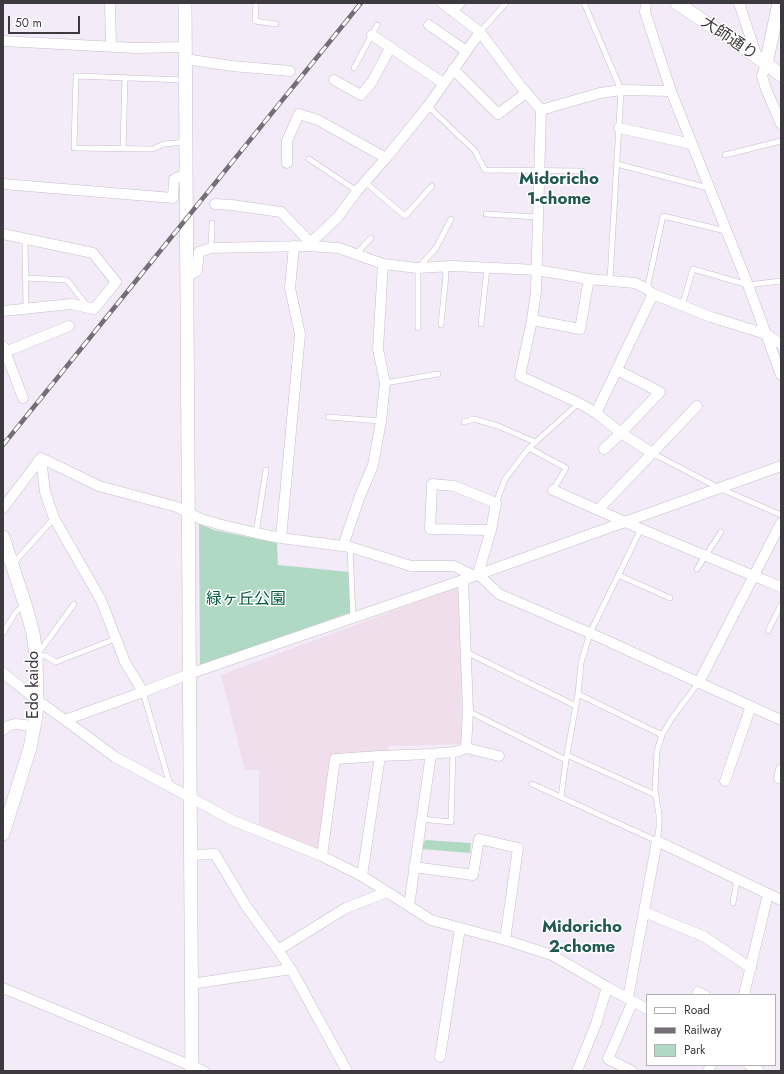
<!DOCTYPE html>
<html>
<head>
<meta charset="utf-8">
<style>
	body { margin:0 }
	#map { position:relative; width:784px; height:1074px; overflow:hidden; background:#f3ebf8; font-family:Jost,sans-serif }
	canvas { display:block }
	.frame { position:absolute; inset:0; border:4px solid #3d3a3f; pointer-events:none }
	.legend { position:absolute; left:646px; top:994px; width:130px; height:72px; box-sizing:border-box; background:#fff; border:1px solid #b1b0b2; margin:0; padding:5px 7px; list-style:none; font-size:12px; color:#3d3a3f }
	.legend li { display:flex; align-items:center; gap:8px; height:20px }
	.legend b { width:20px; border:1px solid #b1b0b2 }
	.scale { position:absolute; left:8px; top:16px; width:72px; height:18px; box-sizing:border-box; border:2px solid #3d3a3f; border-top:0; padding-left:5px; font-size:12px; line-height:14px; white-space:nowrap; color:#3d3a3f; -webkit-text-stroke:3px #fff; paint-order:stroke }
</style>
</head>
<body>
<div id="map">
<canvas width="784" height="1074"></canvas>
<div class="frame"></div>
<ul class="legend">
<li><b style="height:5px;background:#fff"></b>Road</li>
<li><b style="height:5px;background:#746f76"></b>Railway</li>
<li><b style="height:11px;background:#b0d9c3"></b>Park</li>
</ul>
<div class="scale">50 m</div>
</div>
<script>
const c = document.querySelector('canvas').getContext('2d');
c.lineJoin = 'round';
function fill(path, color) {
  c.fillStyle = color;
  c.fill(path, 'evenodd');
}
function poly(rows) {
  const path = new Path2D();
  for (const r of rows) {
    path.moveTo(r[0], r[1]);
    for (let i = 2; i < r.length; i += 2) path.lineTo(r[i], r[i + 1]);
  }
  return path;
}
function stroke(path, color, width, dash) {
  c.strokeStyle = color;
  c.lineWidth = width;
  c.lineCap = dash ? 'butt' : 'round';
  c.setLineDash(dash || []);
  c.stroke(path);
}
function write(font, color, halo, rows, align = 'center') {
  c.font = font + ' Jost,"Noto Sans JP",sans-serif';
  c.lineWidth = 3;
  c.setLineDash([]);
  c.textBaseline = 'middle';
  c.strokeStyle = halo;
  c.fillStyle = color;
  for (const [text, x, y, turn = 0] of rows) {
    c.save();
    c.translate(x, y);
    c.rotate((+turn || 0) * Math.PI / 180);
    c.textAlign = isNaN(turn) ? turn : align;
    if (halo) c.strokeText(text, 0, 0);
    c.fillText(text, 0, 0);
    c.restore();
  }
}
const education = poly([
	[460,586,462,744,389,746,388,755,330,757,317,855,259,832,259,770,245,770,221,675]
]);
const green = poly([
	[199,524,214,530,277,543,278,565,349,572,352,612,200,665],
	[425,840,471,843,470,853,422,849]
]);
const service = poly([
	[256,3,255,21,276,24],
	[584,3,621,90,610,280],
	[480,32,506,3],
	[354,68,377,25],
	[184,80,76,76,74,148,153,149,164,144,186,142],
	[428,106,475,151,485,170,582,171],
	[123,149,125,77],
	[725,155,781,141],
	[309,159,357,191],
	[617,164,708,188],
	[365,182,405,216,432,186],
	[486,214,538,217],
	[25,239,26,309],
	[211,248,212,223],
	[356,254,371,238],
	[26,278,67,280,88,307],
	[647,289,663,216,726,231],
	[682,306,693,269,748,285,781,281],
	[481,324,487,268],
	[441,325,446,275,444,267],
	[418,328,418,268,436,248,451,219],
	[385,383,438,374],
	[328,417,381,421],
	[464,422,474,419,498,426,535,442],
	[529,448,566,468,553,490],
	[652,453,719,488,781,515],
	[496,503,505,479,529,448,579,403],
	[256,533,266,470],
	[350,547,353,618],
	[13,564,54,518],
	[697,569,721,532],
	[618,575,670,598],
	[768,631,781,605],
	[3,633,15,613,24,605],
	[466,652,576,706],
	[38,653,45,644,74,604],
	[37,655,46,656,56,662,115,639],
	[143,692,170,785],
	[578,694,662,735],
	[468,711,566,760],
	[567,755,656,795],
	[532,784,657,841,659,828,659,815,655,790,657,751,662,735,672,718,699,682],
	[561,797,566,760,578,694,581,663,590,633,641,529],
	[421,819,451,822,453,752],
	[733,903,737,879]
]);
const minor = poly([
	[110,3,111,46],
	[442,3,480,32,519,84,541,110,536,291,532,320,520,376,579,403,596,413,621,433,652,453],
	[646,3,645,12,671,91,748,285,781,375],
	[739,3,757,57],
	[452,11,460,3],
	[429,25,466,51],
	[372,35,443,83],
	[3,41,135,48,185,47],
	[185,59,232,66,290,71],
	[766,64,762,76,766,89,781,124],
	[453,69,498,114,526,93],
	[334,80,361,95,372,82,390,48],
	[541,110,600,93,621,90,671,91],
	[619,128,692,144],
	[287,163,287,141,299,114,318,120,386,158],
	[3,184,173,198,174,179,186,174],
	[215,204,232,205,281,212,310,242],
	[3,234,93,253,116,282,94,309,71,304,3,311],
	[307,246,338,217,357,191,386,158,428,106,480,32],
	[187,276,197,271,199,252,211,248,307,246,339,248,383,264,418,268,452,266,537,270,589,279,635,283,647,289,653,294,711,317,766,334,781,344],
	[532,320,580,329,589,279],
	[3,346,23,398],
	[5,352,69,326],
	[596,413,653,294],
	[604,449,621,433,660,392,617,370],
	[41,458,45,492,54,518,101,600,125,662,143,692],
	[553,490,641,529,754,576,781,587],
	[3,508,41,458,99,486,177,507,201,519,218,524,256,533,281,538,350,547,411,566,454,566,474,576],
	[598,510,697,406],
	[281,538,300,334,290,288,294,246],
	[343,546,360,496,373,465,381,421,385,383,378,349,383,264],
	[478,574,499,594,590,633,781,720],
	[478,574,491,530,496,503,454,486,432,484,430,529,491,530],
	[463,580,468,711,466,748],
	[3,673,37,700,65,720,143,692,189,674,463,580,781,466],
	[699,682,781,523],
	[65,720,115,757,234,821,322,856,362,876,431,920,505,940,552,955,607,987,647,1009],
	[3,730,8,726,15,724,34,726],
	[779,778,781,769],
	[725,781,751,706],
	[191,855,215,854,246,906,278,950,291,969,347,1071],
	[322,856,335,759,380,756,431,754,453,752,459,751,466,748,499,756],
	[414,867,473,875,479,839,518,848,505,940],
	[362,876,380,756],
	[409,906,431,754],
	[644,912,703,936,751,968],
	[278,950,346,908,387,892],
	[191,984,291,969],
	[3,988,204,1071],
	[698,992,705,995],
	[744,995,768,894],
	[628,998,657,841,781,900],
	[440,1057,460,928],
	[749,1065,759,1071],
	[577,1071,596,1024,607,987],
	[632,1071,608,1059,633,1001],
	[708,1071,711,1065]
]);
const tertiary = poly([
	[185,3,192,1071],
	[677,3,757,57,781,75],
	[766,64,779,3],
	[3,537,25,604,33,633,36,655,37,700,36,716,30,748,3,834]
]);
const rail = poly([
	[3,445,361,3]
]);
const streetNames = [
	["大師通り",729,39,34],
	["Edo kaido",34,685,-90]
];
const parkNames = [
	["緑ヶ丘公園",246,600]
];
const neighbourhoodNames = [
	["Midoricho",559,180],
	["1-chome",559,200],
	["Midoricho",582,928],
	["2-chome",582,948]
];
fill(education, '#f1deed');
fill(green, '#b0d9c3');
stroke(service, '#c6becb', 6);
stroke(minor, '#c6becb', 11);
stroke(tertiary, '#c6becb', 14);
stroke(service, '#fff', 5);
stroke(minor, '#fff', 10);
stroke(tertiary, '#fff', 13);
stroke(rail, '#746f76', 4.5);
stroke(rail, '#fff', 3, [9]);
write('16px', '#3d3a3f', '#fff', streetNames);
write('16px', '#00593b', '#fff', parkNames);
write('bold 17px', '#215952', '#fff', neighbourhoodNames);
</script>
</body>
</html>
